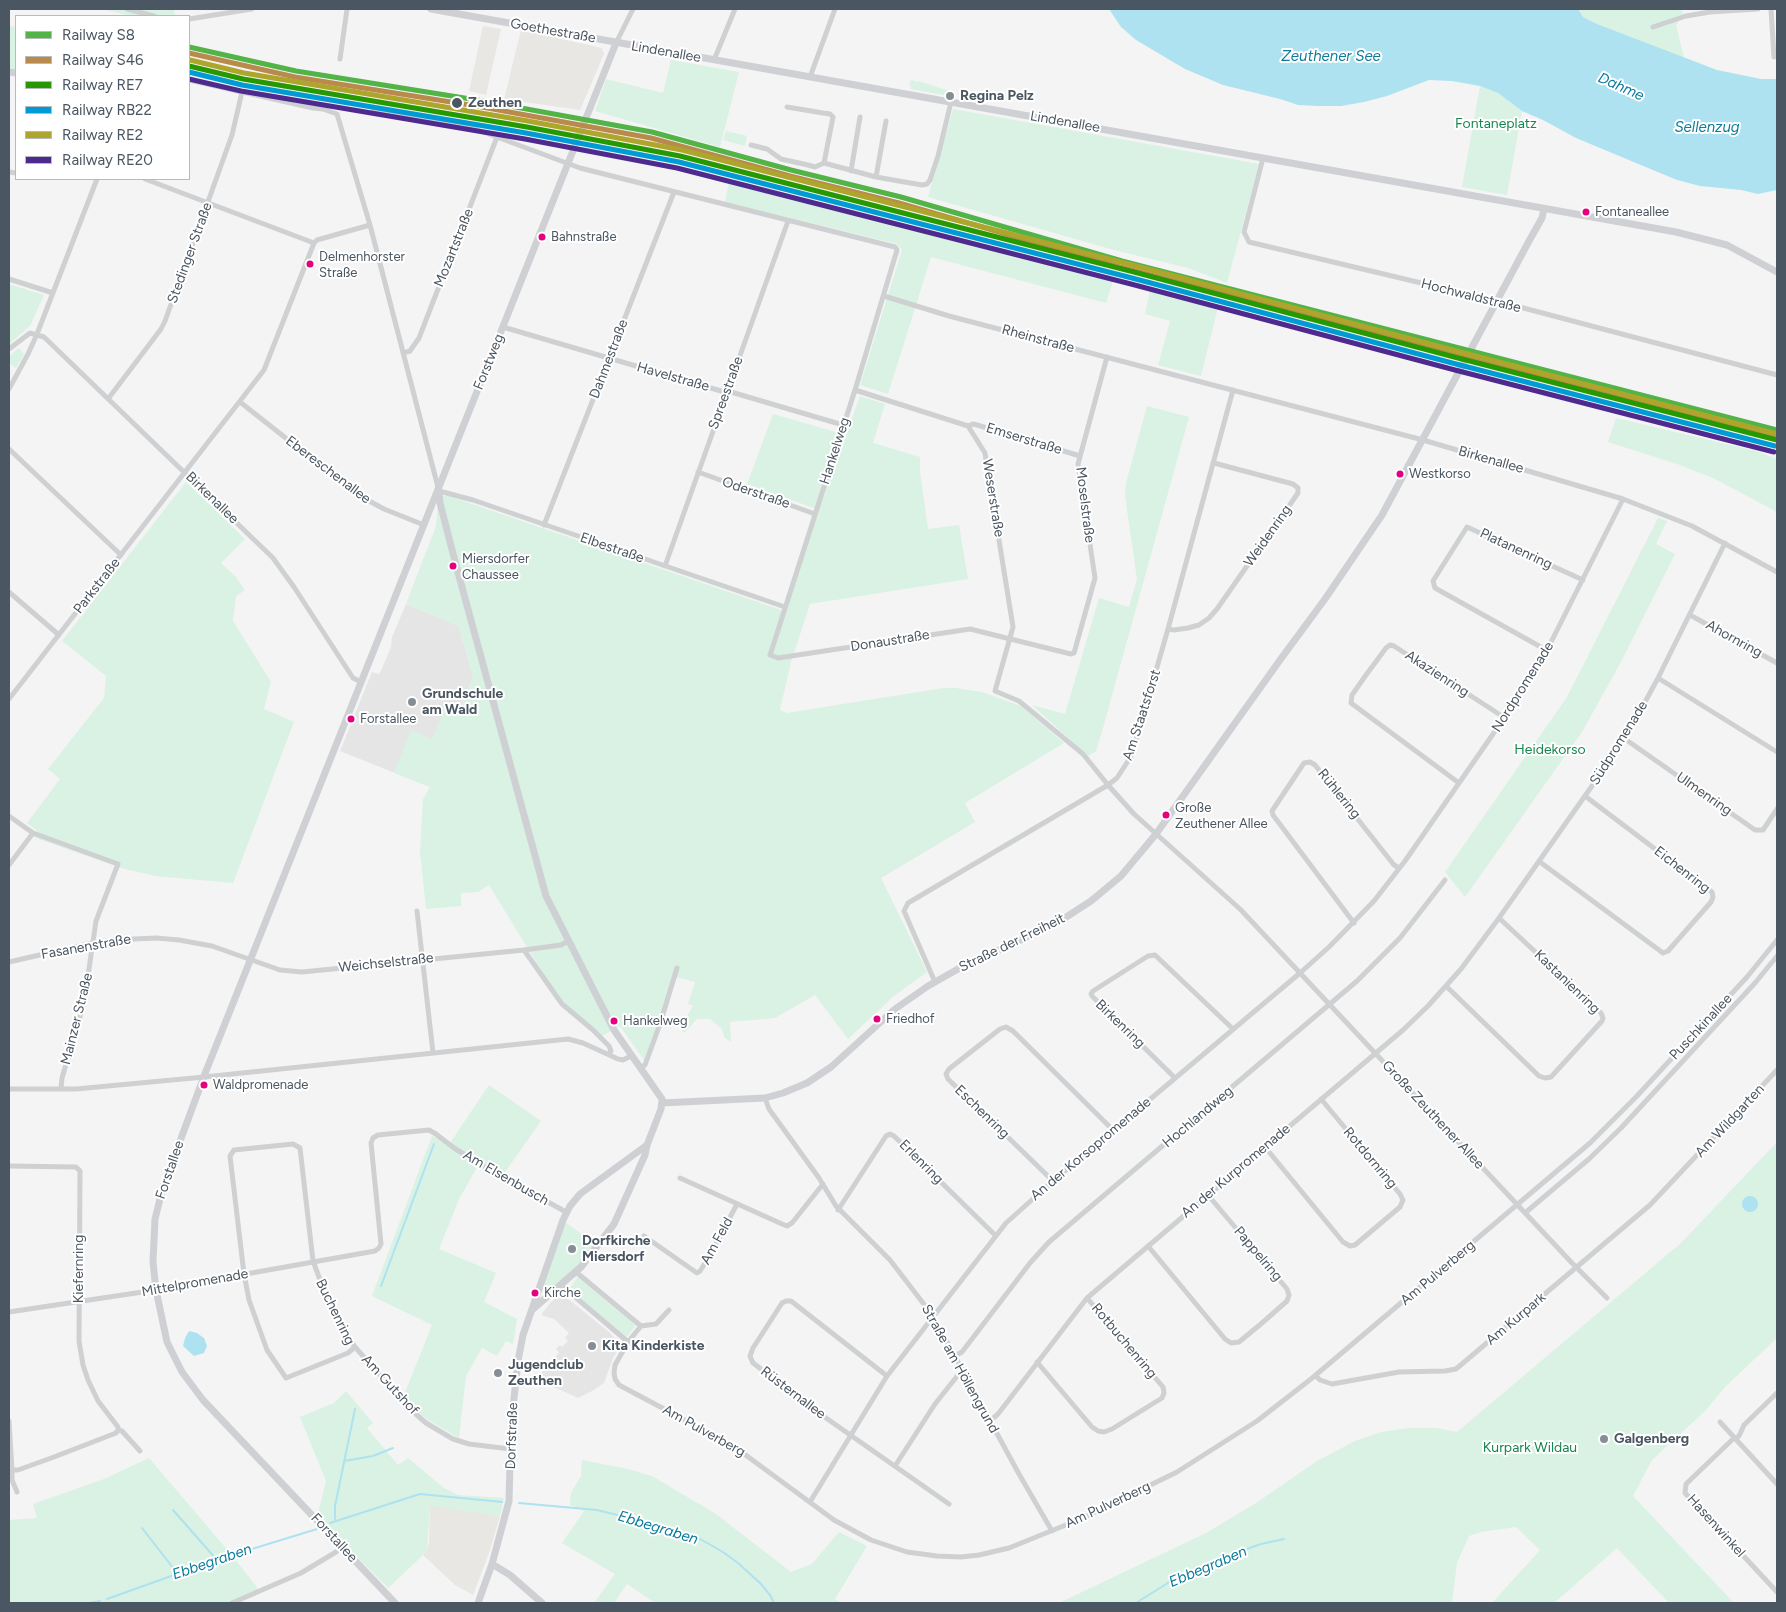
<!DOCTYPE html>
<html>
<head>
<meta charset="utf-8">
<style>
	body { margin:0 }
	#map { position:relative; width:1786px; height:1612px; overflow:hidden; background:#f4f4f4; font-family:Figtree,sans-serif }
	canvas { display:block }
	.frame { position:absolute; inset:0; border:10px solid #4a5661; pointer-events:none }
	.legend { position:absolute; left:15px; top:15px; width:175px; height:165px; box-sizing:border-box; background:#fff; border:1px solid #b7bbc0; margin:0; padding:6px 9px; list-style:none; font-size:15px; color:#4a5661 }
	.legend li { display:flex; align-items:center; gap:10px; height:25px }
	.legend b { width:25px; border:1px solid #b7bbc0 }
</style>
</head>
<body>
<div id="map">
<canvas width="1786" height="1612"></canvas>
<div class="frame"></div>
<ul class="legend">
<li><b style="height:6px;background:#52b447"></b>Railway S8</li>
<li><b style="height:6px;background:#ba8a4d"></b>Railway S46</li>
<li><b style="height:6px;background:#269900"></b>Railway RE7</li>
<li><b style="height:6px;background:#009bd5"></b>Railway RB22</li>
<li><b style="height:6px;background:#aea52c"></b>Railway RE2</li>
<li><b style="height:6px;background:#4e2a8e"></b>Railway RE20</li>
</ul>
</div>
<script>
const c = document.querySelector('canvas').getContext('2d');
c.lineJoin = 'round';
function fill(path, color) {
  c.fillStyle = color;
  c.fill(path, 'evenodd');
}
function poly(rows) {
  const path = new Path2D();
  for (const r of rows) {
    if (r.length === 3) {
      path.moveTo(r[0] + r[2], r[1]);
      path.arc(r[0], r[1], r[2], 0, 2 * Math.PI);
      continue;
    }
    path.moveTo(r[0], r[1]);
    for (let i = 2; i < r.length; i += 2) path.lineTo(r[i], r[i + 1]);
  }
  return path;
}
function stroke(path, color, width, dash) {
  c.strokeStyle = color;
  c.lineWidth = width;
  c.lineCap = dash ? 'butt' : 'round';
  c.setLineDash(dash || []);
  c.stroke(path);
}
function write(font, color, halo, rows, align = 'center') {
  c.font = font + ' Figtree,sans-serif';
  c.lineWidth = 4;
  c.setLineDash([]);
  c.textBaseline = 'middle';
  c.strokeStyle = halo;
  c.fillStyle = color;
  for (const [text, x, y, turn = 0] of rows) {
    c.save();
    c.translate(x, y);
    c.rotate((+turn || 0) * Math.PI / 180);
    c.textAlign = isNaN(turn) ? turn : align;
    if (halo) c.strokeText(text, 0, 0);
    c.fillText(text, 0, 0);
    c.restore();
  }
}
const commercial = poly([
	[483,26,501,29,486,95,469,91],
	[521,30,602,48,604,54,580,110,504,99],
	[430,1505,500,1516,489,1553,473,1595,455,1585,423,1555,427,1549,429,1542]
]);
const education = poly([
	[406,604,459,626,473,677,430,787,340,751,372,672,378,674,380,673,391,647,392,637],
	[562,1294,609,1332,618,1342,620,1346,613,1358,604,1383,592,1391,578,1398,536,1379,557,1355,559,1352,556,1349,560,1345,562,1347,568,1341,565,1338,569,1333,554,1319,541,1315,551,1302]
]);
const green = poly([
	[102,9,174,9,175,16,131,16],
	[1578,9,1681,9,1684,14,1676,25,1684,58,1597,24,1583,17],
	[9,25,16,28,16,70,9,69],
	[671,60,739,72,720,147,595,111,606,79,663,93],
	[911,80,918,82,918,81,950,91,949,96,911,89,911,86,909,85],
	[1480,86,1498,93,1522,111,1507,195,1462,187],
	[953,109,1259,164,1227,283,1188,268,1114,250,928,197],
	[726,131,747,136,745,146,723,140],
	[729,181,1113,281,1106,303,931,257,888,394,860,385,902,250,897,244,725,202],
	[9,284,44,295,30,326,9,344],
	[1150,290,1218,307,1201,376,1158,365,1170,321,1145,314],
	[17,349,20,349,24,354,16,368,9,363,9,357],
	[860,396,885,404,873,443,920,457,920,471,928,529,959,525,968,579,810,604,791,662,780,710,787,713,943,688,956,688,982,692,1021,706,1064,743,965,803,975,822,881,878,927,972,894,996,848,1039,815,995,775,1018,730,1022,731,1042,724,1037,722,1029,710,1019,697,1019,684,1033,680,1028,693,1006,688,1004,695,982,676,977,648,1061,644,1060,620,1026,602,1036,564,1003,544,975,489,885,478,892,461,893,461,906,426,909,420,852,423,799,430,787,394,773,411,730,432,739,446,705,460,711,473,677,459,626,406,604,436,526,438,504,444,496,449,496,784,611,819,510,747,484,773,414,846,435],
	[1147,406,1189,417,1103,728,1096,751,1088,756,1032,705,1065,714,1099,598,1129,607,1137,579,1125,496,1126,483],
	[1616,418,1756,451,1777,459,1777,512,1715,479,1680,465,1608,442],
	[186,482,245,539,221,563,235,576,245,590,236,596,233,621,271,682,264,709,294,722,233,883,155,876,121,868,33,837,37,831,27,823,60,779,48,769,104,698,106,676,62,641],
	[1658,518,1667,521,1656,544,1675,554,1622,660,1582,732,1465,897,1445,872,1567,697],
	[489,1085,541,1121,503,1175,480,1162,459,1199,439,1249,496,1273,484,1302,517,1319,513,1344,506,1341,497,1356,482,1348,466,1376,459,1438,428,1420,413,1408,404,1395,432,1325,372,1296,432,1136,443,1139,450,1143],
	[1777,1142,1777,1338,1726,1386,1705,1411,1652,1460,1633,1496,1734,1603,1669,1603,1617,1548,1554,1603,1492,1603,1540,1550,1516,1527,1481,1532,1469,1536,1457,1563,1452,1603,1059,1603,1206,1533,1256,1503,1317,1461,1355,1441,1381,1432,1409,1428,1436,1428,1457,1432,1681,1243],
	[565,1222,594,1243,578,1267,547,1293,543,1292,541,1287],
	[578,1277,636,1325,627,1337,624,1337,568,1290],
	[346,1391,373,1423,367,1428,398,1465,408,1458,444,1488,458,1495,504,1498,500,1516,430,1506,427,1549,420,1558,388,1588,317,1517,326,1481,300,1417,334,1403],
	[149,1458,231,1554,259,1590,228,1603,9,1603,9,1520,37,1518,33,1504,104,1479],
	[582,1460,628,1469,652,1476,716,1514,791,1572,812,1564,839,1532,867,1546,835,1599,842,1603,655,1603,627,1584,614,1603,594,1603,615,1574,562,1543,584,1511,570,1505,571,1493,581,1476]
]);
const water = poly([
	[1109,9,1578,9,1583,17,1597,24,1717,70,1761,79,1777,79,1777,190,1758,194,1741,190,1700,186,1677,180,1576,138,1543,120,1522,111,1498,93,1480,86,1452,81,1429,80,1387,96,1364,102,1341,106,1318,106,1298,105,1280,99,1223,85,1185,69,1136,40,1121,27],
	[1750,1204,8],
	[189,1331,197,1333,204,1338,207,1346,204,1353,194,1356,183,1346,185,1338]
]);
const stream = poly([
	[381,1286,434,1144],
	[344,1461,373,1456,393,1448],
	[519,1503,597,1510,654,1524,700,1539,723,1552,738,1563,761,1584,770,1595,774,1603],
	[173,1510,216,1559],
	[335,1519,335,1506,355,1409],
	[330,1523,420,1494,502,1502],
	[142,1528,177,1573],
	[107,1599,216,1560,317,1529],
	[89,1603,100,1601],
	[1136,1603,1171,1581,1209,1565,1227,1559,1244,1550,1261,1544,1284,1539]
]);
const street = poly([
	[127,9,154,16],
	[1771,9,1774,57],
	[189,19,252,9],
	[1653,27,1686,16,1710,12,1758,9],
	[616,43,633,9],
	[340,59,347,9],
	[714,60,735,9],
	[810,77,835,9],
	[189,80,313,108,323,109,337,114,370,225,439,491,473,500,785,607],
	[787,107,823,113,830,114,833,117,824,163],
	[373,111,470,127,580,168,895,247,897,250,855,390,772,649,770,655,778,658,970,629,1071,654,1074,653,1095,578,1078,464,1107,357],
	[751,145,767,149,781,159,808,165,815,167,824,163,876,177,922,185,927,184,930,180,938,156,951,102],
	[1263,158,1244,232,1249,242,1497,301,1777,375],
	[851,171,860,117],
	[9,172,16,173],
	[876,177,886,121],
	[145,179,314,243,317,240,370,225],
	[9,279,53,293],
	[884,296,949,316,1423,440,1623,499,1692,526,1777,572],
	[503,327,721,391,731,392,843,425],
	[9,349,30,333,44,337,273,558,294,587,353,678,361,682],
	[403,353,410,351,419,338,497,137],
	[9,389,28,354,37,334,97,179],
	[855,390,968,426,985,453,1013,627,995,691,1019,701,1083,754,1108,785,1134,814,1240,909,1572,1263,1607,1298],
	[108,399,161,329,165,321,232,135,242,92],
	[240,402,358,495,384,509,424,525],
	[968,426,973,424,977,425,1080,456],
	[9,449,121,555],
	[698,472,815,514],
	[544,525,674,192],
	[665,566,788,221],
	[9,592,59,635],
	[1690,615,1777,663],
	[1168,629,1174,630,1188,628,1199,625,1209,618,1217,609,1298,493,1298,488,1293,484,1214,463],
	[1548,651,1435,588,1433,581,1467,527,1583,580],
	[1658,678,1777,752],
	[9,699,264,370,314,243],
	[1625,739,1755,830,1763,830,1777,809],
	[1459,783,1351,703,1352,695,1366,675,1386,648,1390,645,1394,646,1505,718],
	[9,816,33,833,118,864,96,921,84,1003,62,1078,61,1089],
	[1540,862,1663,953,1668,951,1711,902,1713,897,1712,892,1585,796],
	[9,865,33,833],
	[417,911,433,1053],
	[1354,923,1273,815,1272,811,1304,763,1310,762,1315,765,1394,865,1399,868],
	[524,950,562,1004,593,1030,609,1046,611,1051,609,1054],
	[9,962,92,943,112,940,156,938,179,940,212,946,280,970,302,972,524,950,561,945,568,941],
	[935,982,904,911,908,903,1108,785,1117,778,1130,758,1136,740,1168,629,1233,390],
	[1446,986,1539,1076,1545,1078,1551,1077,1602,1021,1603,1018,1601,1013,1499,918],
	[640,1068,645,1065,660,1024,677,968],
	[1175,1078,1092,996,1091,994,1093,991,1148,956,1155,955,1233,1029],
	[9,1089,76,1089,204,1077,568,1039,583,1043,618,1059,623,1060,631,1056],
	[765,1098,769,1109,819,1178,836,1206,890,1260,933,1316,1019,1474,1052,1531],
	[293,1144,300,1148,313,1261,331,1309,355,1347,348,1353,286,1378,267,1350,249,1300,244,1274,230,1156,234,1150,293,1144],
	[1265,1147,1343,1242,1350,1246,1355,1245,1400,1207,1403,1200,1400,1194,1321,1099],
	[9,1166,76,1167,80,1171,79,1341,83,1365,88,1380,98,1401,118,1427,118,1430,116,1433,54,1457,18,1470,12,1470,9,1421],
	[680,1178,782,1224,787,1226,792,1223,823,1184],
	[1053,1181,948,1079,946,1074,949,1069,1000,1029,1006,1027,1013,1031,1113,1130],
	[838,1210,886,1136,890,1134,894,1136,995,1235],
	[1525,1213,1589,1159,1621,1128,1755,983,1777,956],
	[644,1236,697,1273,700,1271,709,1257,737,1204],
	[1148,1246,1225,1339,1231,1343,1239,1342,1262,1323,1287,1301,1289,1295,1287,1289,1208,1195],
	[576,1272,641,1326],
	[561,1285,628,1342],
	[669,1310,656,1324,641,1326,628,1342,615,1365,614,1373,615,1379,619,1385,732,1445,834,1520,871,1540,907,1552,937,1556,961,1557,979,1555,1009,1548,1083,1518,1177,1472,1257,1421,1311,1379,1590,1143,1636,1097,1747,977,1777,940],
	[9,1312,156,1290,375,1251,379,1248,381,1244,371,1143,373,1138,378,1135,429,1130,436,1134,454,1148,492,1171,566,1212],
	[355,1347,410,1409,426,1423,453,1439,469,1444,510,1449],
	[955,1356,962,1352,1030,1263,1049,1242,1357,981,1400,938,1445,880],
	[1037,1362,1092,1427,1098,1431,1104,1432,1112,1429,1162,1398,1164,1393,1163,1387,1087,1298],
	[887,1376,791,1301,786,1301,782,1303,753,1348,750,1356,753,1363,826,1418,949,1504],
	[1316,1376,1320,1380,1332,1384,1399,1372,1445,1371,1456,1369,1650,1205,1777,1070],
	[990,1421,998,1414,1087,1298,1403,1030,1428,1006,1461,969,1499,918,1625,739,1658,678,1725,543],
	[1720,1422,1777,1484],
	[118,1430,122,1431,140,1451],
	[1734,1438,1686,1484,1685,1493,1777,1592],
	[1735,1439,1739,1436,1744,1425,1777,1393],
	[895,1466,935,1404,958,1375,964,1372],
	[12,1470,12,1480,17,1492],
	[810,1502,887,1376,1006,1223,1053,1181,1300,973,1329,947,1374,901,1405,861,1536,672,1623,499],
	[232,1603,301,1573,336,1552,342,1547]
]);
const secondary = poly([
	[431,9,1676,232,1727,245,1777,272],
	[9,72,16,73],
	[439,491,440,503,456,565,546,896,614,1030,662,1099,661,1109,647,1145,645,1155,614,1224,581,1267,533,1309],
	[662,1103,765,1098,783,1093,807,1083,831,1067,895,1009,928,986,958,969,1057,923,1091,901,1121,876,1156,834,1280,660,1325,599,1382,515,1529,241,1542,218,1544,209],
	[492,1564,510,1575,542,1603],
	[395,1603,203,1400,182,1372,167,1342,156,1290,153,1262,155,1219,163,1187,206,1071,616,43],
	[478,1603,492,1564,509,1501,511,1427,518,1361,523,1335,563,1220,570,1206,580,1194,647,1145]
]);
const rail1 = poly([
	[189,47,296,71,483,101,652,132,791,170,901,197,1122,261,1777,430]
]);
const rail2 = poly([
	[189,53,295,77,482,107,651,138,790,176,899,203,1120,267,1775,436]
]);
const rail3 = poly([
	[189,66,243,79,527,127,680,156,1134,272,1458,358,1777,440]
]);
const rail4 = poly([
	[189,72,242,85,526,133,679,162,1132,278,1456,364,1775,446]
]);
const rail5 = poly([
	[190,60,244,73,528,121,682,150,1136,266,1460,352,1777,434]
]);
const rail6 = poly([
	[189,79,241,91,525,139,677,168,1131,284,1455,370,1774,452]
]);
const markers = [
	[950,96,5,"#868d94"],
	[457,103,6,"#4a5661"],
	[1586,212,4.5,"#e5007d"],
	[542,237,4.5,"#e5007d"],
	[310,264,4.5,"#e5007d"],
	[1400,474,4.5,"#e5007d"],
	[453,566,4.5,"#e5007d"],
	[412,702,5,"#868d94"],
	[351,719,4.5,"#e5007d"],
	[1166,815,4.5,"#e5007d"],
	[877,1019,4.5,"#e5007d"],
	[614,1021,4.5,"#e5007d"],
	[204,1085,4.5,"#e5007d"],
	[572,1249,5,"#868d94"],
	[535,1293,4.5,"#e5007d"],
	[592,1346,5,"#868d94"],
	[498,1373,5,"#868d94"],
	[1604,1439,5,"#868d94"]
];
const busNames = [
	["Fontaneallee",1595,212],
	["Bahnstraße",551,237],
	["Delmenhorster",319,257],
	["Straße",319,273],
	["Westkorso",1409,474],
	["Miersdorfer",462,559],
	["Chaussee",462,575],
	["Forstallee",360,719],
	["Große",1175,808],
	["Zeuthener Allee",1175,824],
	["Friedhof",886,1019],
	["Hankelweg",623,1021],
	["Waldpromenade",213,1085],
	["Kirche",544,1293]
];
const streetNames = [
	["Goethestraße",553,31,10],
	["Lindenallee",666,52,10],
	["Lindenallee",1065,122,10],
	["Mozartstraße",454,248,-68],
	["Stedinger Straße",190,253,-70],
	["Hochwaldstraße",1471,296,14],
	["Rheinstraße",1038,339,15],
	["Dahmestraße",609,359,-69],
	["Forstweg",489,362,-68],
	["Havelstraße",673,377,16],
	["Spreestraße",726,393,-70],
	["Emserstraße",1024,439,17],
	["Hankelweg",835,451,-72],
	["Birkenallee",1491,460,16],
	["Ebereschenallee",328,470,37],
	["Oderstraße",756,493,19],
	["Birkenallee",212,498,44],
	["Weserstraße",993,498,81],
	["Moselstraße",1085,505,83],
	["Weidenring",1268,536,-55],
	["Elbestraße",612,548,19],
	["Platanenring",1516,549,25],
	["Parkstraße",97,586,-52],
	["Ahornring",1734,639,29],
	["Donaustraße",890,641,-9],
	["Akazienring",1437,674,33],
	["Nordpromenade",1523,687,-58],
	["Am Staatsforst",1142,715,-72],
	["Südpromenade",1619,743,-58],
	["Rühlering",1339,794,51],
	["Ulmenring",1704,794,35],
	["Eichenring",1682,870,38],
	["Straße der Freiheit",1012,943,-26],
	["Fasanenstraße",86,947,-10],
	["Weichselstraße",386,963,-6],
	["Kastanienring",1567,982,44],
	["Mainzer Straße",77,1019,-76],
	["Birkenring",1120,1024,44],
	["Puschkinallee",1701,1027,-47],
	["Eschenring",982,1112,44],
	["Große Zeuthener Allee",1433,1115,47],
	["Hochlandweg",1198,1117,-40],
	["Am Wildgarten",1730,1121,-47],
	["An der Korsopromenade",1091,1149,-40],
	["Rotdornring",1370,1158,50],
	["Erlenring",921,1162,45],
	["Forstallee",170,1170,-71],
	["An der Kurpromenade",1236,1171,-40],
	["Am Elsenbusch",506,1178,30],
	["Am Feld",717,1241,-61],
	["Pappelring",1258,1254,50],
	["Kiefernring",79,1269,-90],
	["Am Pulverberg",1438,1273,-40],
	["Mittelpromenade",195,1283,-10],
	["Buchenring",335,1312,64],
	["Am Kurpark",1516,1319,-40],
	["Rotbuchenring",1124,1341,50],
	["Straße am Höllengrund",960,1369,61],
	["Am Gutshof",390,1385,47],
	["Rüsternallee",793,1393,37],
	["Am Pulverberg",704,1431,29],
	["Dorfstraße",512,1436,-88],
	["Am Pulverberg",1108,1505,-25],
	["Hasenwinkel",1716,1526,48],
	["Forstallee",334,1538,47]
];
const poiNames = [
	["Regina Pelz",960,96],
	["Grundschule",422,694],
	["am Wald",422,710],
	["Dorfkirche",582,1241],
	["Miersdorf",582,1257],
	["Kita Kinderkiste",602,1346],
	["Jugendclub",508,1365],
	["Zeuthen",508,1381],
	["Galgenberg",1614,1439]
];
const stopNames = [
	["Zeuthen",468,103]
];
const parkNames = [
	["Fontaneplatz",1496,124],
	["Heidekorso",1550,750],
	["Kurpark Wildau",1530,1448]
];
const waterNames = [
	["Zeuthener See",1331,57],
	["Dahme",1621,87,24],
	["Sellenzug",1707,128],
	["Ebbegraben",658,1528,17],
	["Ebbegraben",212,1562,-19],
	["Ebbegraben",1208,1567,-23]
];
fill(commercial, '#e8e7e3');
fill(education, '#e6e5e6');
fill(green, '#d9f2e3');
fill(water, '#aee2f0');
stroke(stream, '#aee2f0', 2);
stroke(street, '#ced0d2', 5);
stroke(secondary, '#ced0d4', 7);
stroke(rail1, '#52b447', 5);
stroke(rail2, '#ba8a4d', 5);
stroke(rail3, '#269900', 5);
stroke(rail4, '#009bd5', 5);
stroke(rail5, '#aea52c', 5);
stroke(rail6, '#4e2a8e', 5);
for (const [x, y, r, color] of markers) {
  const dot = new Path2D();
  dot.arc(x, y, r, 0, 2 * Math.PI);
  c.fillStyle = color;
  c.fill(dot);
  stroke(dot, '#fff', 2);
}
write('13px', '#4a5661', '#fff', busNames, 'left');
write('14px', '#4a5661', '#fff', streetNames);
write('bold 14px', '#4a5661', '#fff', poiNames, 'left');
write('bold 14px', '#4a5661', '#fff', stopNames, 'left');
write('14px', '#17864f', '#fff', parkNames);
write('italic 15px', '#0c7c9b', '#fff', waterNames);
</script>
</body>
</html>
